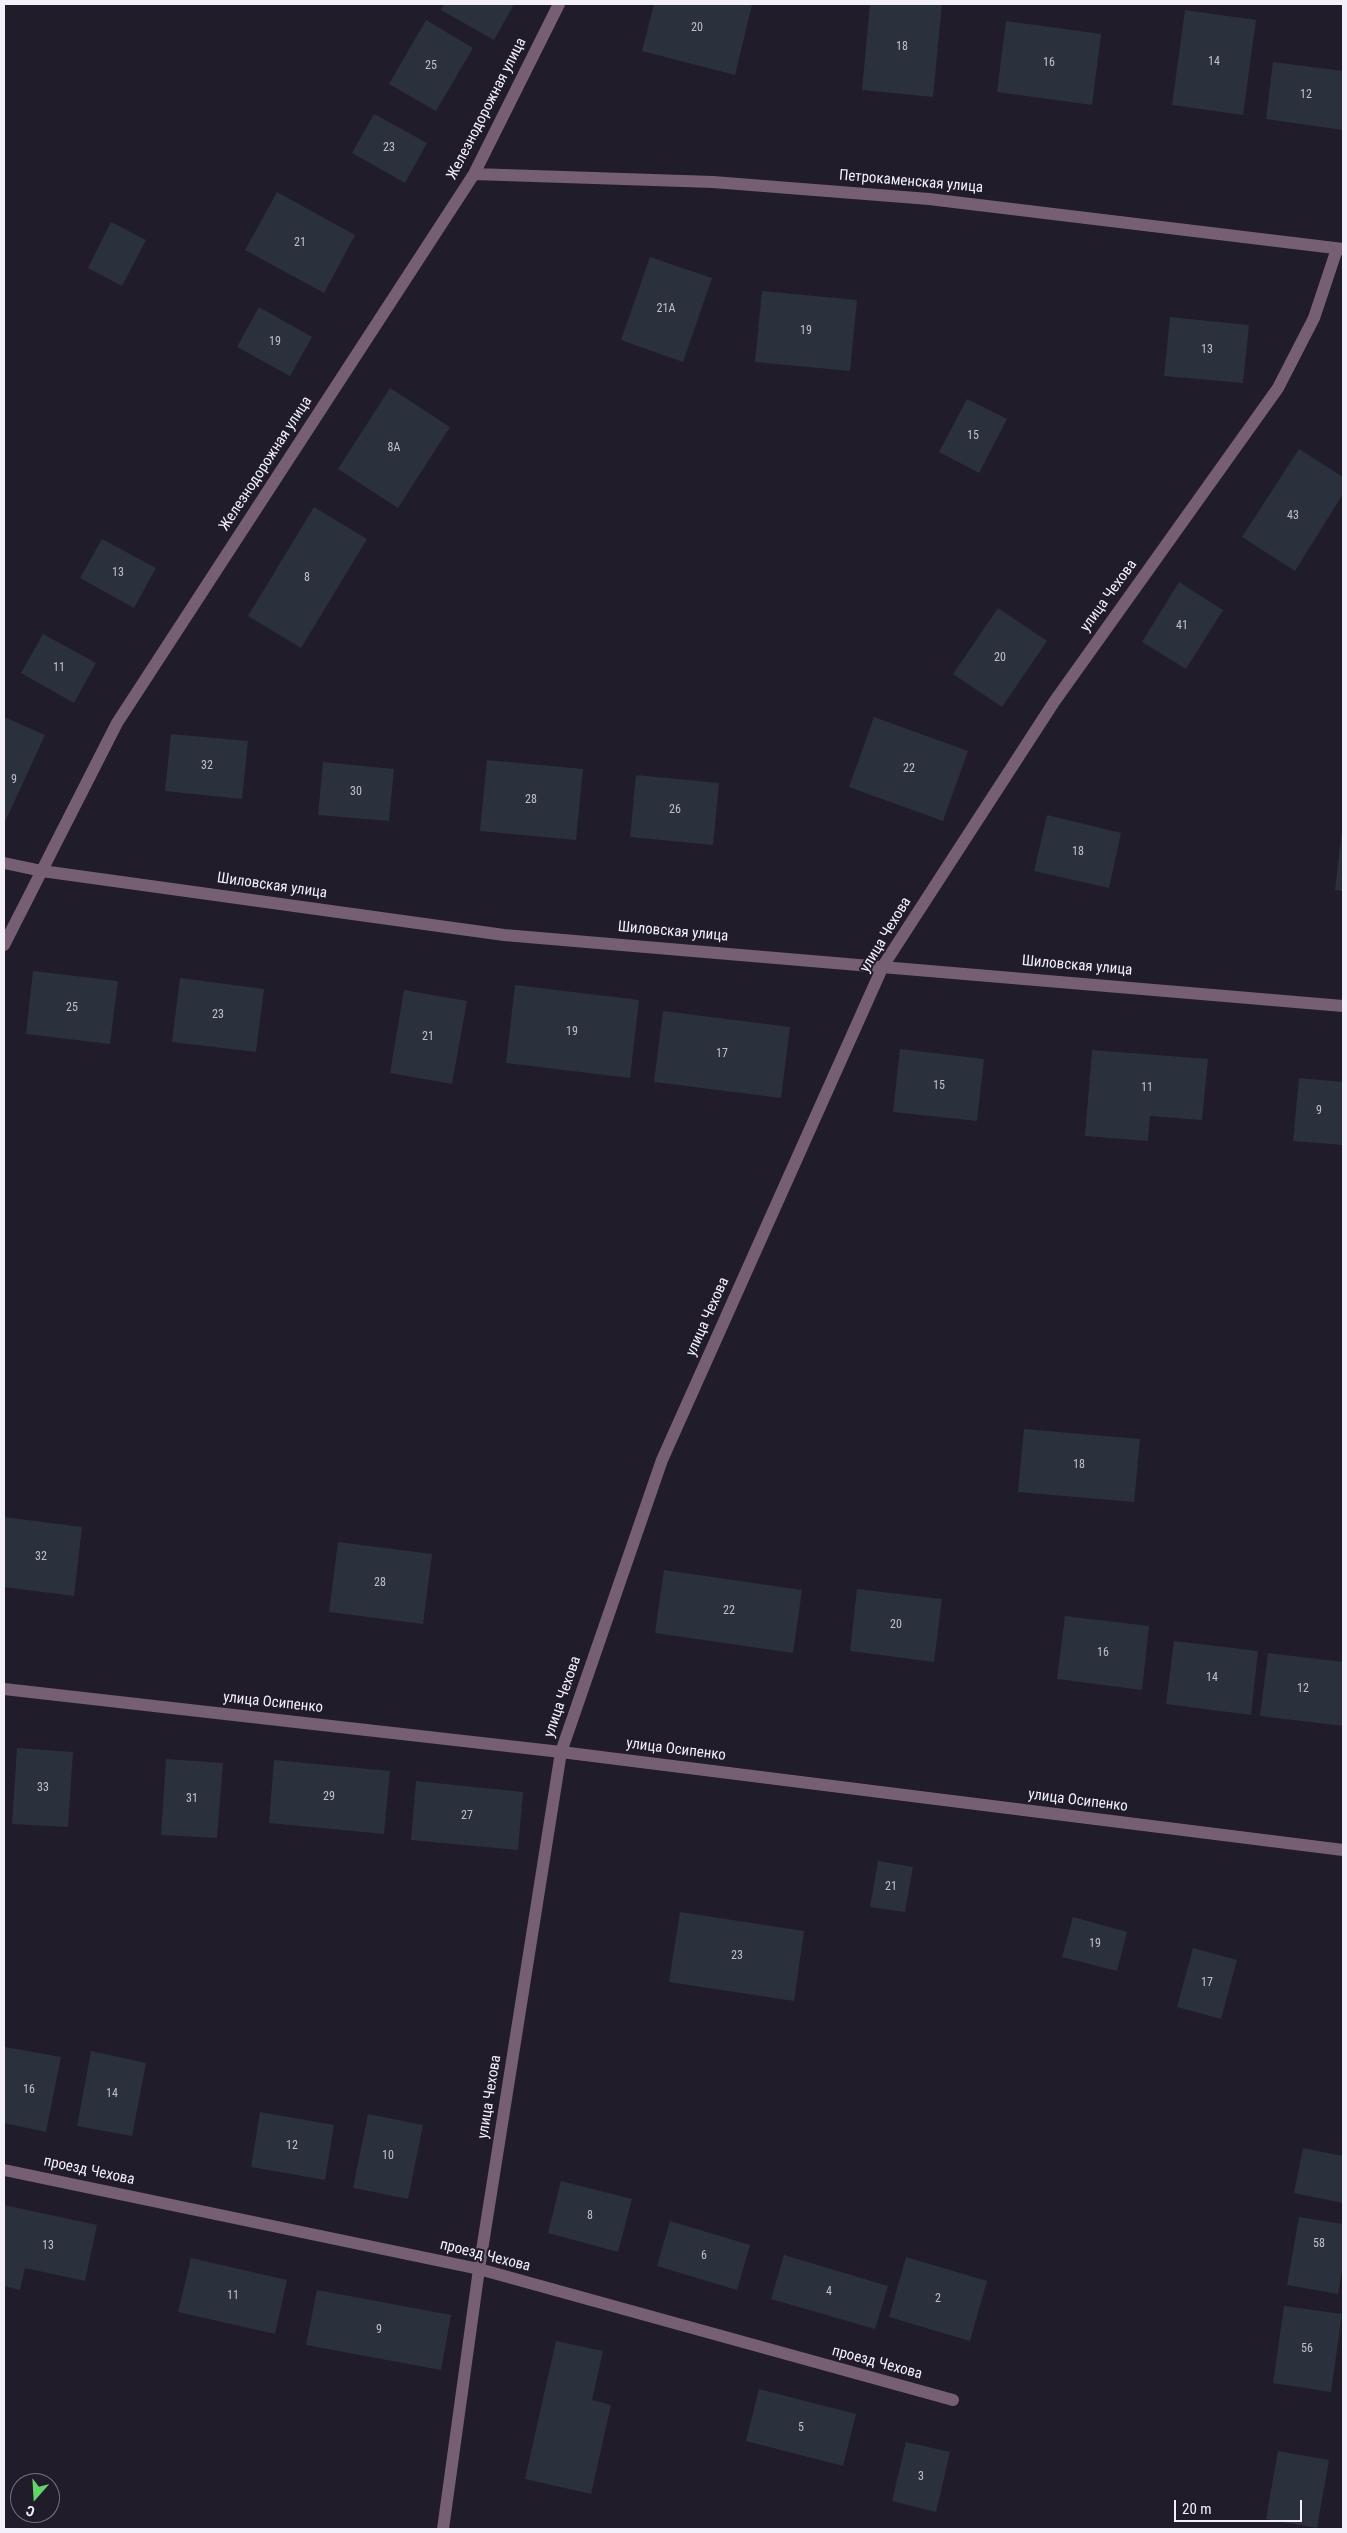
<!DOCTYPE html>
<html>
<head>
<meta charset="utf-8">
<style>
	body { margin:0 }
	#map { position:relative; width:1347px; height:2533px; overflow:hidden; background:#211c29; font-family:"Roboto Condensed",sans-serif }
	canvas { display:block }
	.frame { position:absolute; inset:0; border:5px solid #f3f0f9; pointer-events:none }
	.north { position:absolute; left:10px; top:2473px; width:50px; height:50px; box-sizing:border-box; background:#211c29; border:1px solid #75717c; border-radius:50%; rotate:199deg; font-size:14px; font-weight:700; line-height:20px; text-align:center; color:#f3f0f9 }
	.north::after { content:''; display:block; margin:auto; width:18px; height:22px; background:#63d469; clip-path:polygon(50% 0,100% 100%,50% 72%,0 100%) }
	.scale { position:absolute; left:1174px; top:2500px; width:128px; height:22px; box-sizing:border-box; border:2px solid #f3f0f9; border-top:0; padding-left:6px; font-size:15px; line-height:18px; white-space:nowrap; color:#f3f0f9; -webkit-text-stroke:4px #211c29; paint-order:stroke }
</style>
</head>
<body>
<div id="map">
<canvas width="1347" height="2533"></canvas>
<div class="frame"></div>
<div class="north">С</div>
<div class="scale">20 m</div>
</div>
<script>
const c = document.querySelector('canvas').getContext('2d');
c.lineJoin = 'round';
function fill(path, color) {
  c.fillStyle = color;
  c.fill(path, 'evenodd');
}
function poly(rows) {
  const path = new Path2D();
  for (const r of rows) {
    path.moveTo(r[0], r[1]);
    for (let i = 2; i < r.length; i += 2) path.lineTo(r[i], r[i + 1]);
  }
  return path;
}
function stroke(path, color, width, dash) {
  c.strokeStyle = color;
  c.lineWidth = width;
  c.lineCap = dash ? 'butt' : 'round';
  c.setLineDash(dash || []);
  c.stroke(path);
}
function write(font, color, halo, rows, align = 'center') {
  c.font = font + ' "Roboto Condensed",sans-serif';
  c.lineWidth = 4;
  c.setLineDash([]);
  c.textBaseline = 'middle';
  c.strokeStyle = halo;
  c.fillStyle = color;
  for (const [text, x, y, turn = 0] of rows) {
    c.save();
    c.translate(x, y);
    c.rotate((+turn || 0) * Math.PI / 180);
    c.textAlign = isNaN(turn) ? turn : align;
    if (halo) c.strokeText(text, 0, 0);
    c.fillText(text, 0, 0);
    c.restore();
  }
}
const building = poly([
	[444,4,514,4,494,40,441,10],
	[654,4,752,5,735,75,642,51],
	[870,4,942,4,933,97,862,90],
	[1185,10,1256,20,1243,115,1172,105],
	[426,20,473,48,436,111,389,84],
	[1006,21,1101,34,1092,105,997,92],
	[1273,62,1343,71,1343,130,1266,119],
	[374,114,427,143,405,183,352,153],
	[277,192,355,235,324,293,245,250],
	[111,222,146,240,122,286,88,268],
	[650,257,712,278,683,362,621,340],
	[762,291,857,300,850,371,755,362],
	[259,307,312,337,290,376,237,347],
	[1170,317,1249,325,1243,383,1164,376],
	[390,388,450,427,398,508,338,469],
	[967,399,1007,419,979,473,939,452],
	[1299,449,1343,477,1343,494,1295,571,1242,537],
	[314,507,367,539,301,648,248,616],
	[102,539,156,568,134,608,80,578],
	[1179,582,1223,610,1186,669,1142,642],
	[998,608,1047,641,1002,707,953,674],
	[43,634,96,663,74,703,21,673],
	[4,717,45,735,4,824],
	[874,717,968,751,943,821,849,787],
	[171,734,248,741,242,799,165,791],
	[487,760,583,769,576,840,480,831],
	[323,762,394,769,389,821,318,815],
	[636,775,719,783,713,845,630,837],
	[1047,815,1121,833,1109,888,1034,871],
	[1342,830,1343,830,1343,891,1335,890],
	[33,971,118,981,110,1044,26,1034],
	[180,978,264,989,256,1052,172,1042],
	[515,985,639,1000,630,1078,506,1063],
	[404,990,467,1001,452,1084,390,1073],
	[663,1011,790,1027,781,1098,654,1082],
	[900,1049,984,1059,977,1121,893,1112],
	[1092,1050,1208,1059,1202,1120,1150,1116,1148,1141,1085,1136],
	[1299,1078,1343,1082,1343,1145,1293,1141],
	[1024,1429,1140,1439,1134,1502,1018,1492],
	[4,1517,82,1527,74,1596,4,1587],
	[338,1542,432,1554,423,1624,329,1612],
	[664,1570,802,1590,793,1653,655,1633],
	[857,1589,942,1599,934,1662,850,1651],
	[1065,1616,1149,1626,1142,1690,1057,1679],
	[1174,1641,1258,1651,1251,1715,1166,1704],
	[1268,1653,1343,1662,1343,1726,1260,1716],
	[17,1748,73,1752,68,1827,12,1824],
	[166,1759,223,1763,217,1838,161,1835],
	[274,1760,390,1771,384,1834,269,1823],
	[416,1781,523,1792,518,1850,411,1840],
	[878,1861,913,1867,905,1912,870,1907],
	[680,1912,804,1931,794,2001,669,1982],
	[1073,1917,1127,1932,1117,1971,1062,1957],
	[1193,1948,1237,1960,1221,2019,1177,2007],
	[5,2047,61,2057,46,2132,4,2123],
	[91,2051,146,2063,132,2136,77,2126],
	[260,2112,334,2125,325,2180,251,2167],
	[368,2114,423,2125,408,2199,353,2188],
	[1303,2148,1343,2156,1343,2203,1294,2193],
	[561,2181,632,2199,618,2252,548,2233],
	[4,2205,97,2225,85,2281,25,2268,20,2290,4,2286],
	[1299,2217,1343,2224,1343,2264,1338,2294,1287,2285],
	[670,2221,750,2245,737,2290,657,2266],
	[784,2255,888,2286,875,2329,771,2299],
	[906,2257,987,2281,970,2341,889,2317],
	[191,2258,287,2280,275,2334,178,2312],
	[317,2290,451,2315,441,2370,306,2345],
	[1284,2306,1342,2314,1331,2392,1273,2383],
	[556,2341,603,2351,592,2400,611,2405,591,2494,525,2479],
	[759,2389,856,2414,843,2466,746,2441],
	[906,2442,950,2452,936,2512,892,2501],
	[1278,2451,1329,2460,1317,2528,1266,2519]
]);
const street = poly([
	[474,174,713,182,929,199,1343,249],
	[4,863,42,871,504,935,1343,1006],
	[4,945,117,723,474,174,559,4],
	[4,1689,561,1752,1343,1850],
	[4,2170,479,2269,953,2400],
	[443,2529,479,2269,561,1752,662,1460,883,966,1054,702,1278,388,1314,318,1337,249]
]);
const numberNames = [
	["20",697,28],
	["18",902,47],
	["14",1214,62],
	["16",1049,63],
	["25",431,66],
	["12",1306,95],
	["23",389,148],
	["21",300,243],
	["21А",666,309],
	["19",806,331],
	["19",275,342],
	["13",1207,350],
	["15",973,436],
	["8А",394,448],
	["43",1293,516],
	["13",118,573],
	["8",307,578],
	["41",1182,626],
	["20",1000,658],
	["11",59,668],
	["32",207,766],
	["22",909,769],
	["9",14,780],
	["30",356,792],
	["28",531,800],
	["26",675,810],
	["18",1078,852],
	["25",72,1008],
	["23",218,1015],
	["19",572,1032],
	["21",428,1037],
	["17",722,1054],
	["15",939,1086],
	["11",1147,1088],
	["9",1319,1111],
	["18",1079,1465],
	["32",41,1557],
	["28",380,1583],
	["22",729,1611],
	["20",896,1625],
	["16",1103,1653],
	["14",1212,1678],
	["12",1303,1689],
	["33",43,1788],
	["29",329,1797],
	["31",192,1799],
	["27",467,1816],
	["21",891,1887],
	["19",1095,1944],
	["23",737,1956],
	["17",1207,1983],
	["16",29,2090],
	["14",112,2094],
	["12",292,2146],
	["10",388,2156],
	["8",590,2216],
	["58",1319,2244],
	["13",48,2246],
	["6",704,2256],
	["4",829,2292],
	["11",233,2296],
	["2",938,2299],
	["9",379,2330],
	["56",1307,2349],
	["5",801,2428],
	["3",921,2477]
];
const streetNames = [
	["Железнодорожная улица",487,109,-63],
	["Петрокаменская улица",911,182,5],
	["Железнодорожная улица",266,464,-57],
	["улица Чехова",1109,596,-54],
	["Шиловская улица",272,886,8],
	["Шиловская улица",673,932,5],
	["улица Чехова",886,935,-59],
	["Шиловская улица",1077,966,5],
	["улица Чехова",708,1317,-66],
	["улица Чехова",563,1697,-71],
	["улица Осипенко",273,1703,6],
	["улица Осипенко",676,1750,7],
	["улица Осипенко",1078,1801,7],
	["улица Чехова",490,2097,-81],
	["проезд Чехова",89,2171,12],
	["проезд Чехова",485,2256,14],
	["проезд Чехова",877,2363,15]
];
fill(building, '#2b303d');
stroke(street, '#765f72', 12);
write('12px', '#c1c0ca', null, numberNames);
write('15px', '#f3f0f9', '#211c29', streetNames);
</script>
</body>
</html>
